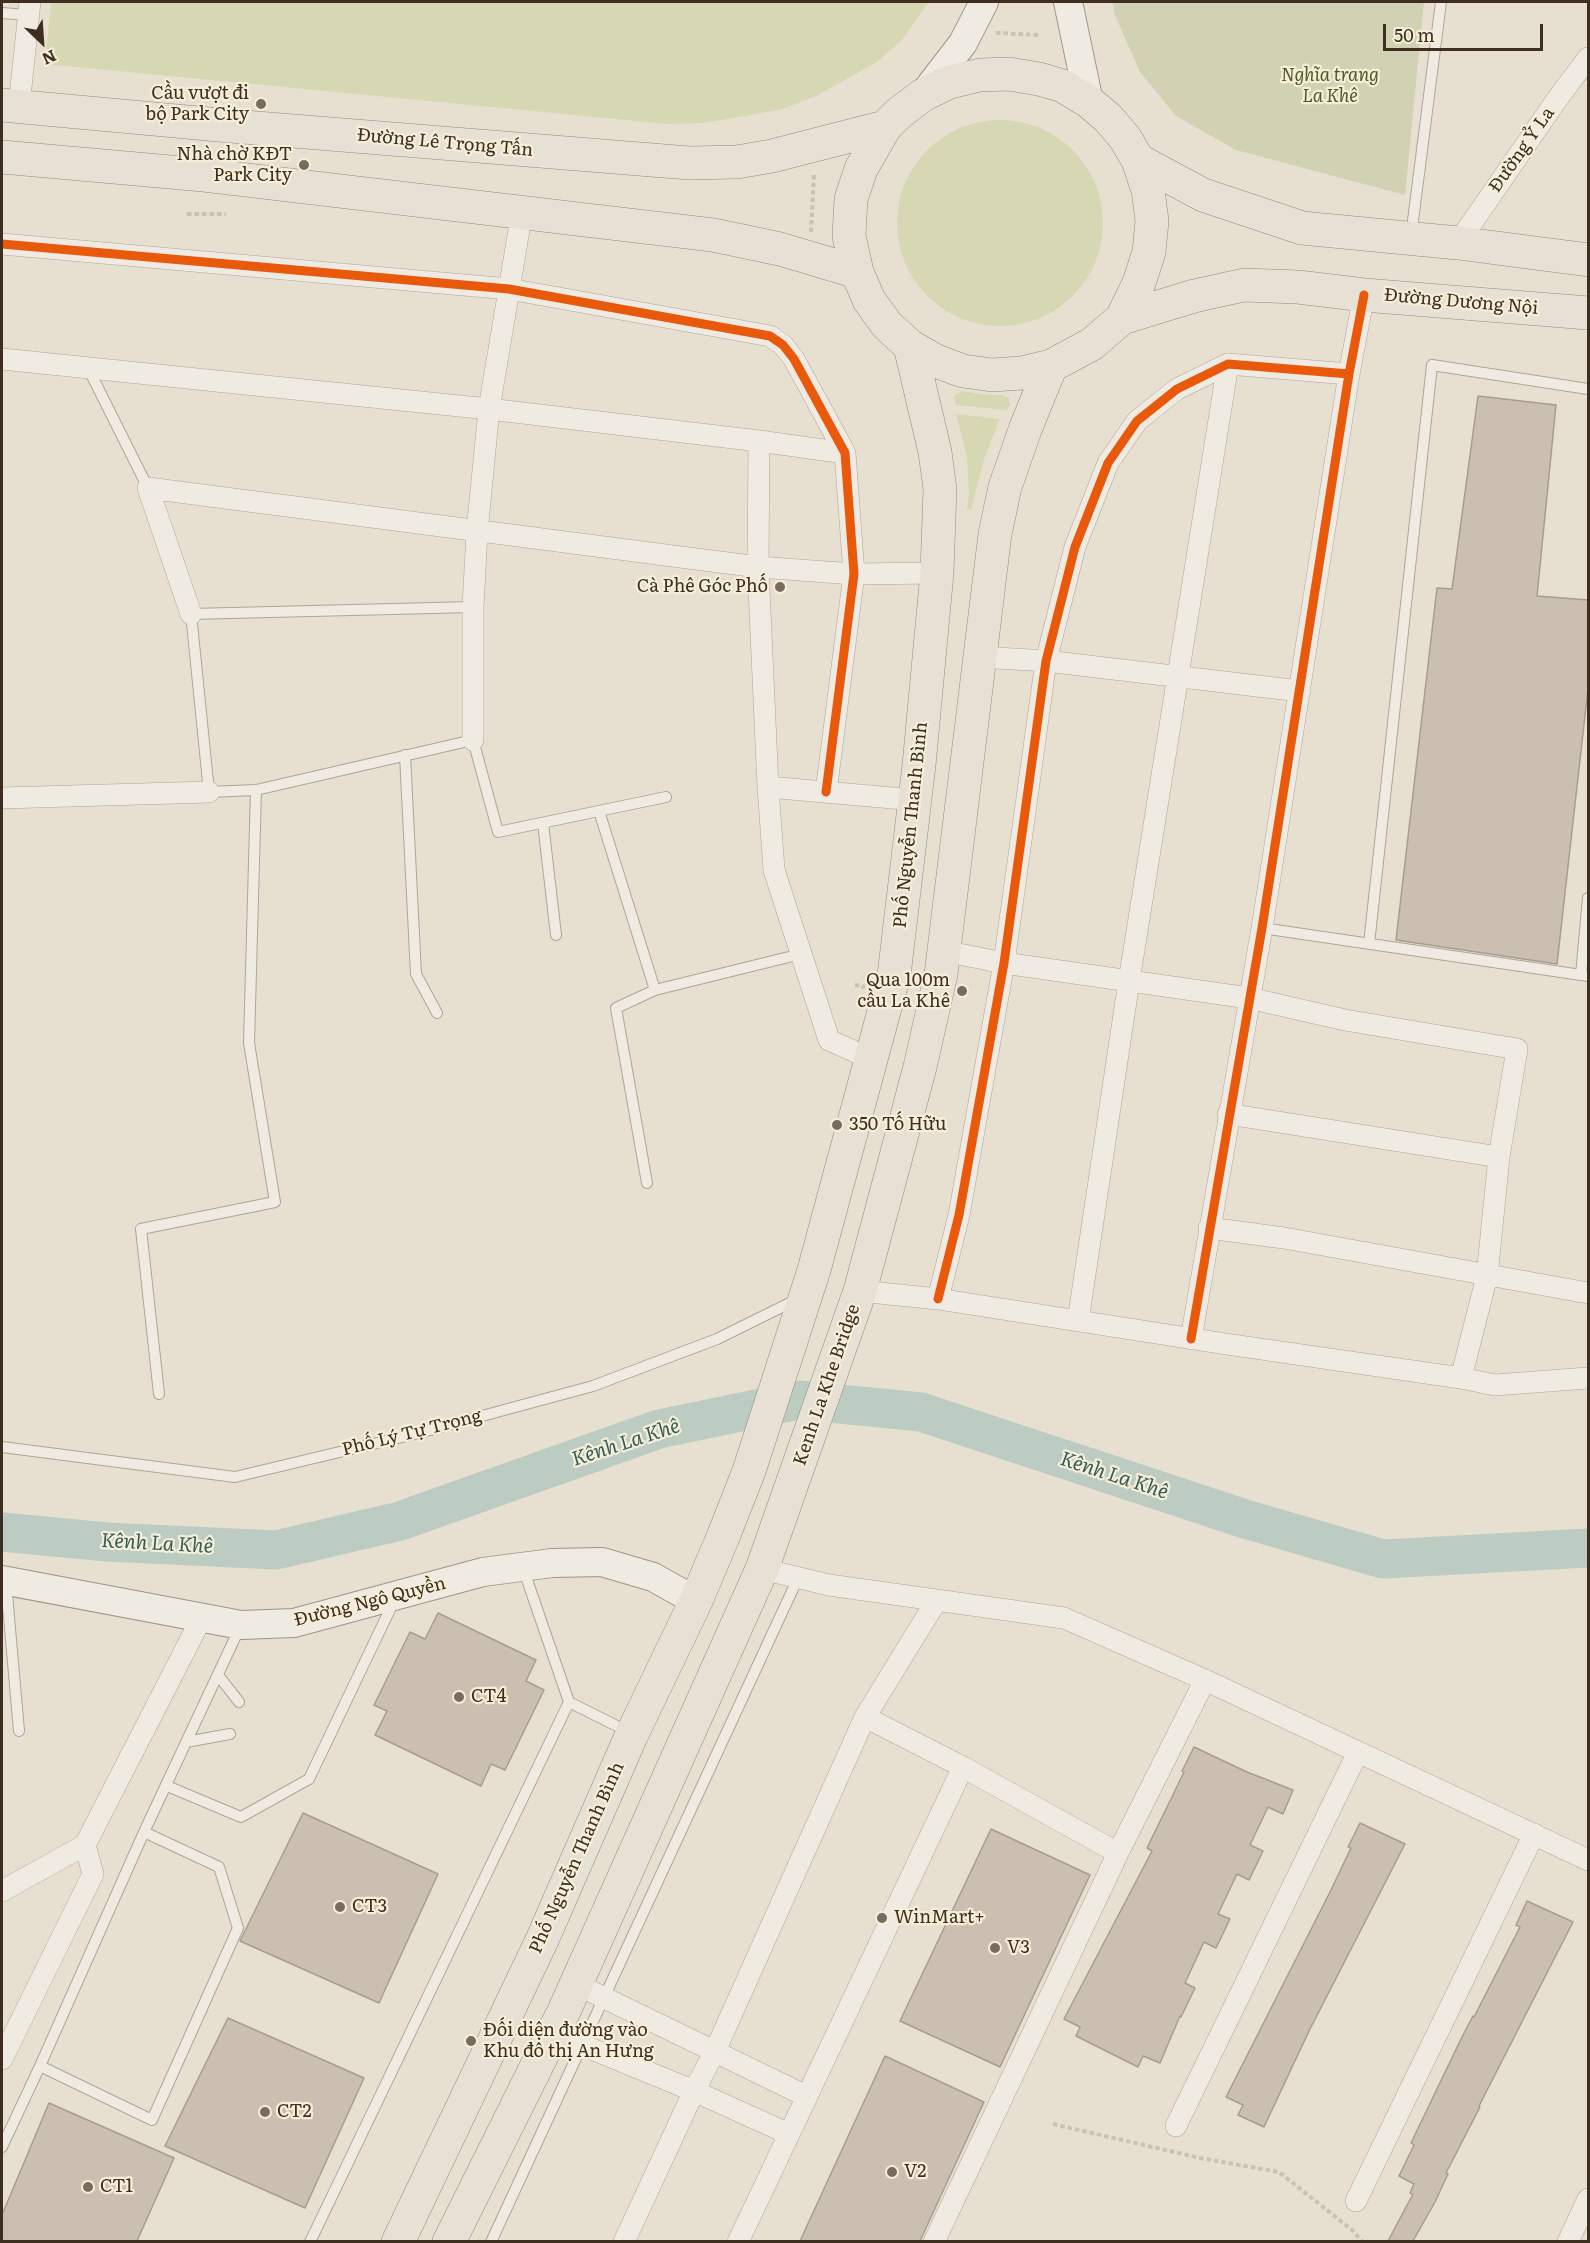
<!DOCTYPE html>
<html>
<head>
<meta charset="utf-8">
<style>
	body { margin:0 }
	#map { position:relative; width:1590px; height:2243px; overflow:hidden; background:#e7e0d1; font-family:Literata,serif }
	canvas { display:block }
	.frame { position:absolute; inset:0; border:3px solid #3d2e20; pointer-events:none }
	.north { position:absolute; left:12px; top:12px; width:60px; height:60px; -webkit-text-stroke:4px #f7eed8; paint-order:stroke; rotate:155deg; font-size:16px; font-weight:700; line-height:24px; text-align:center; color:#3d2e20 }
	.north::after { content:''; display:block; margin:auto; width:21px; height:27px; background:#3d2e20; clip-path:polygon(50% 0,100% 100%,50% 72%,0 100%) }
	.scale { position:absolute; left:1383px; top:24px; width:160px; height:27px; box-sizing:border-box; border:3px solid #3d2e20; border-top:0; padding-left:8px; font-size:18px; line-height:21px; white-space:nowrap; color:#3d2e20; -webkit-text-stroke:4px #f7eed8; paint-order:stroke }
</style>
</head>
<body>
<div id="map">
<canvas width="1590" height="2243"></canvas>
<div class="frame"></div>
<div class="north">N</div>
<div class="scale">50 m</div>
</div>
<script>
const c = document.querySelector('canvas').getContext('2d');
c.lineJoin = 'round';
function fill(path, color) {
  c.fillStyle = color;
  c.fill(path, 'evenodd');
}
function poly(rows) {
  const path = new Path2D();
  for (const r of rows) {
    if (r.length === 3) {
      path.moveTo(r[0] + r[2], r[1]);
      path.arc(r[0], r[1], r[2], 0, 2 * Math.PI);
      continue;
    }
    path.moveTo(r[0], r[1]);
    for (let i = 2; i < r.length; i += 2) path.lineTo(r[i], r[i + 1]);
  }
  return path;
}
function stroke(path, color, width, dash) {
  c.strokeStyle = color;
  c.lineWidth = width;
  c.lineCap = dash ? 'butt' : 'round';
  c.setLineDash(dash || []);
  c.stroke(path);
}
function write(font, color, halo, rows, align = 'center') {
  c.font = font + ' Literata,serif';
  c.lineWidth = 4.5;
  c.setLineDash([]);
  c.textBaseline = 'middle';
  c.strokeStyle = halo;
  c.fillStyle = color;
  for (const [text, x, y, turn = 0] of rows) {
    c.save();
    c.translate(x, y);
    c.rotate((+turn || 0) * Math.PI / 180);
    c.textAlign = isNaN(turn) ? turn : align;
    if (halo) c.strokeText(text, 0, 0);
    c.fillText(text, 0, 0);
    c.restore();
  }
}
const green = poly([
	[51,2,929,2,902,40,877,62,818,95,783,109,745,116,703,123,668,124,45,64],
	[1000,223,103],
	[962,391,987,395,1002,395,1009,398,1010,405,1007,410,956,405,954,396],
	[956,414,1000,419,984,459,971,510,967,510,969,493,967,457]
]);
const cemetery = poly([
	[1113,2,1424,2,1405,195,1236,150,1176,116,1140,72,1114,13]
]);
const river = poly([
	[2,1532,107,1542,276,1550,400,1521,659,1429,799,1400,921,1412,1245,1519,1383,1559,1588,1548]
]);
const building = poly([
	[1478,396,1556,405,1537,596,1588,600,1588,689,1557,964,1396,940,1437,588,1452,589,1478,396],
	[438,1613,536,1660,526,1681,544,1690,505,1770,491,1764,481,1786,375,1735,387,1711,374,1705,410,1632,425,1639,438,1613],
	[1194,1747,1247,1772,1293,1790,1283,1814,1268,1807,1250,1845,1263,1851,1249,1880,1237,1874,1218,1914,1230,1919,1216,1948,1204,1942,1185,1983,1195,1988,1181,2017,1180,2016,1160,2063,1143,2056,1138,2067,1076,2036,1080,2027,1064,2019,1152,1851,1147,1848,1184,1772,1182,1771,1194,1747],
	[303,1813,438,1874,379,2003,240,1941,303,1813],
	[1360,1823,1405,1844,1310,2029,1264,2127,1238,2115,1243,2105,1226,2097,1331,1890,1351,1848,1348,1847,1360,1823],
	[991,1829,1090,1875,1000,2067,900,2021,991,1829],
	[1527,1901,1573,1922,1479,2106,1480,2107,1446,2173,1448,2174,1435,2202,1413,2241,1388,2241,1413,2194,1410,2193,1414,2184,1399,2176,1414,2145,1411,2143,1462,2037,1473,2016,1474,2017,1520,1927,1516,1925,1527,1901],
	[228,2018,364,2078,305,2208,165,2146,228,2018],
	[885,2056,984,2102,920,2241,800,2241,885,2056],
	[49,2103,174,2158,137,2241,2,2241,2,2215,49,2103]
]);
const path = poly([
	[996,33,1040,35],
	[187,214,226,214],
	[811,232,814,174],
	[855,985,863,986,863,989],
	[1053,2124,1200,2158,1279,2172,1352,2230,1363,2242]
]);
const lane = poly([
	[2,13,28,15],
	[1411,236,1441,2],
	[88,368,148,488],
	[473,607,191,614,209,792,256,790,473,740,498,832,666,797],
	[405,755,416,974,437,1013],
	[599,811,655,990,616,1008,647,1183],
	[543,823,556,935],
	[1262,928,1588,976],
	[1369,944,1432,365,1588,389],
	[1581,975,1588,898],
	[655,990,801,954],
	[159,1394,141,1229,275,1202,249,1043,256,790],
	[2,1447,235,1477,419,1433,593,1386,717,1339,798,1299],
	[523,1568,569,1702,629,1732],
	[6,1583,19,1731],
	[218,1675,239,1702],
	[186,1742,230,1734],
	[167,1786,241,1817,309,1779,394,1601],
	[40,2066,152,2120,238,1928,219,1867,144,1832],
	[2,2147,40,2066,144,1832,241,1625],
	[310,2242,569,1702],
	[491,2242,798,1578]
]);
const street = poly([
	[19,106,30,2],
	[1458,243,1558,98,1588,58],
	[2,244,509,289,770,336,783,345,794,359,845,453,854,574,826,792],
	[2,359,489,409,759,441,845,453],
	[759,441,758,567,768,787,774,870,829,1040,871,1059],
	[191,614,148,488,758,567,854,574,937,573],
	[980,657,1046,661,1300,691],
	[473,740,473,607,477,532,489,409,522,212],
	[768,787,915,800],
	[2,798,209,792],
	[944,951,1004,963,1249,998,1345,1020,1517,1049,1499,1157,1487,1276,1461,1378],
	[1228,1114,1499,1157],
	[1209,1228,1284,1238,1588,1293],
	[860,1291,938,1299,1226,1344,1461,1378,1495,1385,1588,1378],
	[938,1299,959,1215,1004,963,1046,661,1075,547,1108,463,1137,421,1177,389,1228,364,1349,374],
	[1078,1321,1129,981,1228,364],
	[1191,1339,1262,928,1349,374,1364,295],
	[762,1569,829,1585,1064,1618,1205,1680,1588,1860],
	[865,1717,963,1767,1118,1853],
	[2,1891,85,1845],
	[576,1984,806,2096],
	[553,2033,694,2091,789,2134],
	[2,2059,93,1874,85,1845,202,1617],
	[1176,2126,1358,1752],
	[1356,2201,1534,1834],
	[624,2242,694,2091,715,2051,865,1717,937,1600],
	[738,2242,963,1767],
	[934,2242,1118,1853,1205,1680],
	[1568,2242,1588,2199]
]);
const secondary = poly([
	[1068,2,1089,102],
	[923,95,963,43,984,2],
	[2,1580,241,1625,294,1623,483,1572,552,1563,602,1562,653,1577,696,1601]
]);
const primary = poly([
	[2,105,219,125,689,163,737,162,772,156,885,127],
	[2,157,204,175,713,235,780,249,857,272],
	[1138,160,1203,195,1302,228,1458,243,1588,260],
	[1122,318,1139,283,1149,252,1152,221,1148,190,1138,160,1125,138,1108,118,1089,102,1063,86,1039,79,1009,74,980,75,950,82,923,95,898,114,885,127,861,169,851,199,849,236,857,272,869,300,887,325,910,346,936,361,963,371,992,375,1022,373,1051,366,1092,344,1122,318,1194,296,1244,285,1298,287,1364,295,1588,313],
	[398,2242,542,1940,632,1734,696,1601,723,1537,749,1471,814,1270,883,1015,894,975,919,765,937,573,940,489,935,452,910,346],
	[449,2242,564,2011,762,1569,860,1291,920,1067,941,974,995,534,1005,487,1026,427,1051,366]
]);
const cycleway = poly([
	[2,244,509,289,770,336,783,345,794,359,845,453,854,574,826,792],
	[938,1299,959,1215,1004,963,1046,661,1075,547,1108,463,1137,421,1177,389,1228,364,1349,374],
	[1191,1339,1262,928,1349,374,1364,295]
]);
const markers = [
	[261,104,6,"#786c5e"],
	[304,165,6,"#786c5e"],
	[780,587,6,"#786c5e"],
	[962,991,6,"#786c5e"],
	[837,1125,6,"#786c5e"],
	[459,1697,6,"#786c5e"],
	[340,1907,6,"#786c5e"],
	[882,1918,6,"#786c5e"],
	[995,1948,6,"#786c5e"],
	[471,2041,6,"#786c5e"],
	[265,2112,6,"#786c5e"],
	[892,2172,6,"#786c5e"],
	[88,2187,6,"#786c5e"]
];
const parkNames = [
	["Nghĩa trang",1330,76],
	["La Khê",1330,97]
];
const poiNames = [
	["Cầu vượt đi",249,94,"right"],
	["bộ Park City",249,115,"right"],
	["Nhà chờ KĐT",292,155,"right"],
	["Park City",292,176,"right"],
	["Cà Phê Góc Phố",768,587,"right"],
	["Qua 100m",950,981,"right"],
	["cầu La Khê",950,1002,"right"],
	["350 Tố Hữu",849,1125],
	["CT4",471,1697],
	["CT3",352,1907],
	["WinMart+",894,1918],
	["V3",1007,1948],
	["Đối diện đường vào",483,2031],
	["Khu đô thị An Hưng",483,2052],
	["CT2",277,2112],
	["V2",904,2172],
	["CT1",100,2187]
];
const streetNames = [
	["Đường Lê Trọng Tấn",445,143,5],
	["Đường Ỷ La",1522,150,-55],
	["Đường Dương Nội",1461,302,5],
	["Phố Nguyễn Thanh Bình",911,825,-84],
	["Kenh La Khe Bridge",827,1385,-71],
	["Phố Lý Tự Trọng",412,1433,-14],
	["Đường Ngô Quyền",370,1602,-14],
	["Phố Nguyễn Thanh Bình",577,1858,-66]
];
const waterNames = [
	["Kênh La Khê",626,1443,-18],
	["Kênh La Khê",1114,1476,18],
	["Kênh La Khê",157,1544,3]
];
fill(green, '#d6d7b3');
fill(cemetery, '#d1d1b3');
stroke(river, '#bcccc2', 39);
fill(building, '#cbbfb2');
stroke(building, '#a89c90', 1.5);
stroke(lane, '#ada599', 12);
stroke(street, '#ada599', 22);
stroke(secondary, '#9c958a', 30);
stroke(primary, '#928b80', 34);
stroke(path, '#c8c2b9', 4, [4.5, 3]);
stroke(lane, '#efebe3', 10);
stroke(street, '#efebe3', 21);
stroke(secondary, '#efebe3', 28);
stroke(primary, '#e6e1d4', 33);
stroke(cycleway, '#e8590c', 9);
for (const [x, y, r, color] of markers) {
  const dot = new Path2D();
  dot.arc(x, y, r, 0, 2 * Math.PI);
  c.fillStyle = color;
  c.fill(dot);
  stroke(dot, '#f7eed8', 2);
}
write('italic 18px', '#4d5a26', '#f7eed8', parkNames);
write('18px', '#3d2e20', '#f7eed8', poiNames, 'left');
write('18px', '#3d2e20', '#f7eed8', streetNames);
write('italic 20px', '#2f5d5a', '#f7eed8', waterNames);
</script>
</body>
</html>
